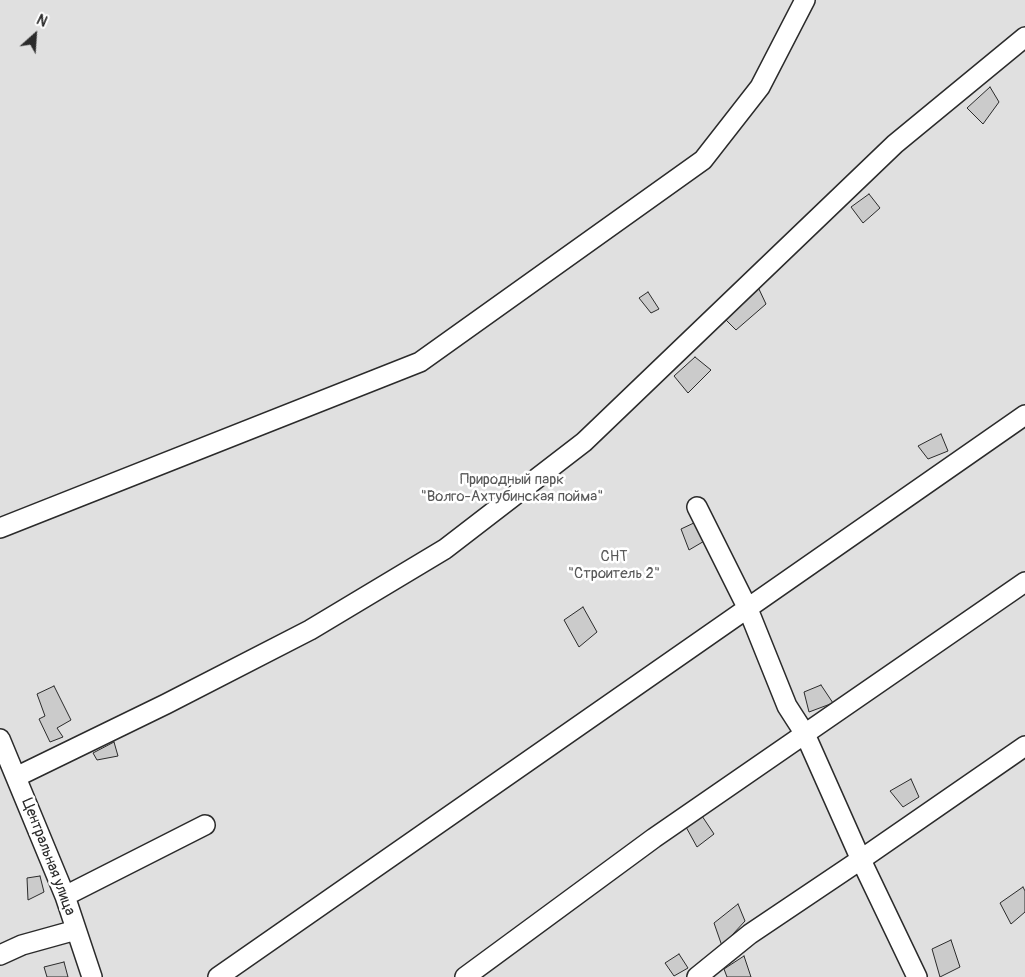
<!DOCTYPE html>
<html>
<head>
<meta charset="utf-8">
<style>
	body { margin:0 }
	#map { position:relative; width:1025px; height:977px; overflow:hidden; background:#fff; font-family:Pangolin,sans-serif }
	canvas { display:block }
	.north { position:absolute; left:10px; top:10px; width:50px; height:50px; -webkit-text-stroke:4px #fff; paint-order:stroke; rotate:26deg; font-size:14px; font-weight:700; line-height:20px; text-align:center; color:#2b2b2b }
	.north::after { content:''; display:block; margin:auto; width:18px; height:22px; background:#2b2b2b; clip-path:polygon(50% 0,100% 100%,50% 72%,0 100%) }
</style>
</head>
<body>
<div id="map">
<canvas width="1025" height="977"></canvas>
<div class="north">N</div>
</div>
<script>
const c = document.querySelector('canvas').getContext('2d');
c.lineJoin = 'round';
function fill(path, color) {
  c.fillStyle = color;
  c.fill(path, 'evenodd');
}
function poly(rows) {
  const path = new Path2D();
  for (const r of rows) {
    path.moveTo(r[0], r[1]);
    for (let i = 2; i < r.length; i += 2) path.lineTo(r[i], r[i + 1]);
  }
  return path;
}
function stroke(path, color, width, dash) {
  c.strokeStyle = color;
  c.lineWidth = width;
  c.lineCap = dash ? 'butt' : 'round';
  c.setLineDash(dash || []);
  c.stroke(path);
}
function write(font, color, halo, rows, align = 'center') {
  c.font = font + ' Pangolin,sans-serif';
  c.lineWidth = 5;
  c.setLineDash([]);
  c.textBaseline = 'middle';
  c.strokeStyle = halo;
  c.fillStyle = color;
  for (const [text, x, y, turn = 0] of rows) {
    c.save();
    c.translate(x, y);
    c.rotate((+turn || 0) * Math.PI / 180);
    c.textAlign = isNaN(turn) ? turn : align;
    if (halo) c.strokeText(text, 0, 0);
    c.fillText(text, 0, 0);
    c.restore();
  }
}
const green = poly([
	[0,0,1025,0,1025,977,0,977]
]);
const building = poly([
	[990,87,999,102,983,124,967,108,990,87],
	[869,194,880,208,863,223,851,207,869,194],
	[758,287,766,304,736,330,726,320,758,287],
	[648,292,659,309,651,313,639,298,648,292],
	[695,357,711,370,688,393,674,376,695,357],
	[941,434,948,451,928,459,918,446,941,434],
	[696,522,706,540,689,550,681,529,696,522],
	[583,607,597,632,579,647,564,620,583,607],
	[821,685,833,703,809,712,804,692,821,685],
	[54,686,71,720,57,728,63,737,50,742,39,719,45,716,37,694,54,686],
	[114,742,118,756,97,760,93,753,114,742],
	[911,779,919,797,903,807,890,791,911,779],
	[702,816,714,834,697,847,686,827,702,816],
	[40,876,44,892,28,900,27,878,40,876],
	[1023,887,1025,891,1025,912,1011,924,1000,903,1023,887],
	[738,904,745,921,722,946,714,923,738,904],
	[951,940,960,967,940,977,932,949,951,940],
	[679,954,688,968,674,976,665,963,679,954],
	[744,956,751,977,727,977,724,969,744,956],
	[64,962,68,977,47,977,44,967,64,962]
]);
const minor = poly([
	[697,507,748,609,787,706,805,734,861,860,917,977],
	[0,528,420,362,703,160,760,87,805,0],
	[0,739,65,896,92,977],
	[16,777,166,704,310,630,445,549,584,442,895,144,1025,37],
	[65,896,205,825],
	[0,955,22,945,76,930],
	[218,977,1025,415],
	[465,977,654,838,1025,582],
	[697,977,750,934,866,856,1025,746]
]);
const parkNames = [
	["Природный парк",512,480],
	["\"Волго-Ахтубинская пойма\"",512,497],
	["СНТ",614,557],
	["\"Строитель 2\"",614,574]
];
const streetNames = [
	["Центральная улица",48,857,69]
];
fill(green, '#e0e0e0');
fill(building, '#cbcbcb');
stroke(building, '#2b2b2b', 1);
stroke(minor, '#2b2b2b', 22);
stroke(minor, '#fff', 19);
write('15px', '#585858', '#fff', parkNames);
write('15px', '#2b2b2b', '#fff', streetNames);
</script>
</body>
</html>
